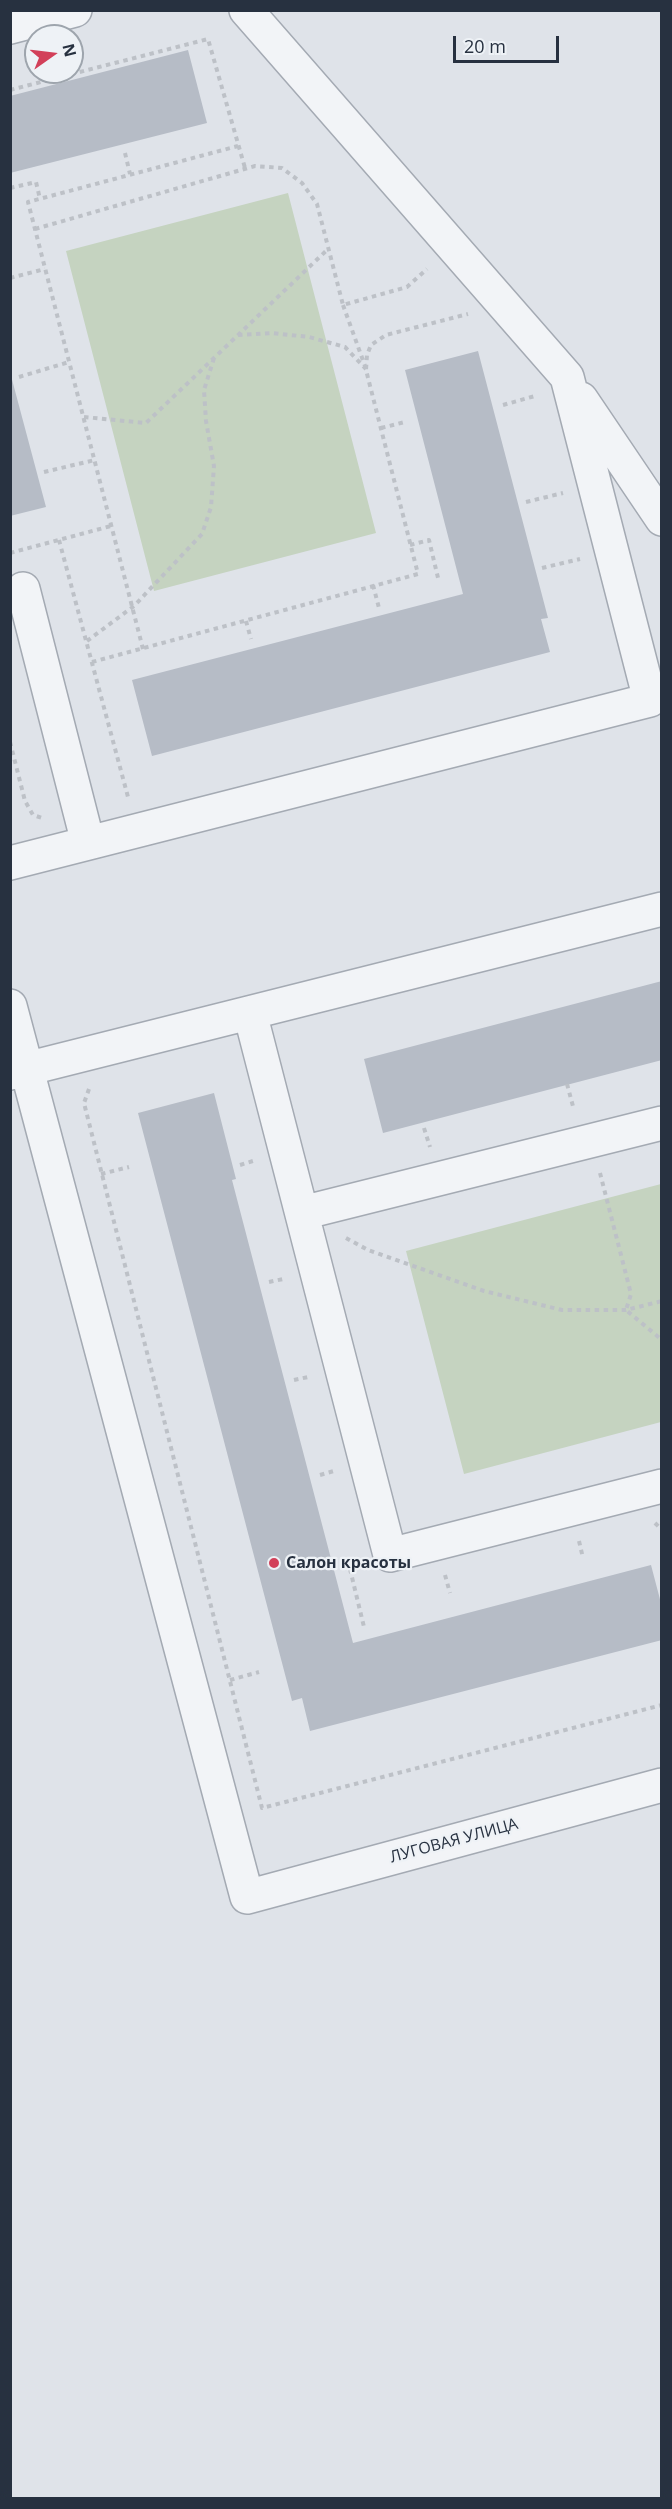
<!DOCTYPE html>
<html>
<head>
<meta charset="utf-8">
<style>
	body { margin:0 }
	#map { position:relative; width:672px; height:2509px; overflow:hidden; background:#dfe3e9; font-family:"Open Sans",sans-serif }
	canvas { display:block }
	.frame { position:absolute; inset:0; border:12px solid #273140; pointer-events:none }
	.north { position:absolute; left:24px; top:24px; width:60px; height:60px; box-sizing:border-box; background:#eef2f6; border:2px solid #9ea5ad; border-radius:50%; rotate:76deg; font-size:16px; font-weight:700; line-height:24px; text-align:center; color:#273140 }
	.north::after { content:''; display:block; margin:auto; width:21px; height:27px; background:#d24059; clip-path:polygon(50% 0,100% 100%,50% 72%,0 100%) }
	.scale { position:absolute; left:453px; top:36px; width:106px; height:27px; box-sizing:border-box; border:3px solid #273140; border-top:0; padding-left:8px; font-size:18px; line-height:21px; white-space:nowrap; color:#273140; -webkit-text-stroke:4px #eef2f6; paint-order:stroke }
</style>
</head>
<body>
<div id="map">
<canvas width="672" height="2509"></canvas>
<div class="frame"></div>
<div class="north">N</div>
<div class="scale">20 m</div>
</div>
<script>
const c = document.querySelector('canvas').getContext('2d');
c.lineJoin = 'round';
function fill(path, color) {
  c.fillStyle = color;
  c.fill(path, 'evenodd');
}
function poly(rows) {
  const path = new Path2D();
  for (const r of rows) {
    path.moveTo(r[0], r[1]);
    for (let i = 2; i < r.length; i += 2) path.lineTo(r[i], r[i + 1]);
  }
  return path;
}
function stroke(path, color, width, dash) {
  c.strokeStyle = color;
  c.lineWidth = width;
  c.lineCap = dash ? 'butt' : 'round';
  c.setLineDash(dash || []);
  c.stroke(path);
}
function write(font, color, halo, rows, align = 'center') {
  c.font = font + ' "Open Sans",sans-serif';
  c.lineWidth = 4.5;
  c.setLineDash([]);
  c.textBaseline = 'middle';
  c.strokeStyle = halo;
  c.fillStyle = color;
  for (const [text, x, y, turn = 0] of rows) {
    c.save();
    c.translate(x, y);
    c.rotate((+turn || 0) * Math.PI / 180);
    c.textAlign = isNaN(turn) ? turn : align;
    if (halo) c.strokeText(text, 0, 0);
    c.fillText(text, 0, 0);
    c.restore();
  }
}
const green = poly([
	[288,193,376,533,154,591,66,251],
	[661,1184,661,1422,464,1474,406,1251]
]);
const building = poly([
	[188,50,207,123,10,173,10,96],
	[478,351,548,618,541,619,550,652,152,756,132,680,463,594,405,370],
	[10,372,46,507,10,516],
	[662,981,662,1060,383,1133,364,1059],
	[214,1093,236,1179,232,1180,353,1643,651,1565,662,1607,662,1640,310,1731,302,1698,292,1701,138,1113]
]);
const path = poly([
	[10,90,208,39,245,168],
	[125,153,130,174],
	[10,188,36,182,40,199],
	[35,229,255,166,282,168,302,183,317,204,343,305,407,287,427,269],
	[10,278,45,269],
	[343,305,365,366],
	[238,335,272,333,309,337,345,347,366,369],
	[19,377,69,362],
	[503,405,535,396],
	[84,417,146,423,328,249],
	[381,428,405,422],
	[44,472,95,460],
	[526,502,563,493],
	[59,540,128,797],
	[410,545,429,540,439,582],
	[10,553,111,526],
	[542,568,580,559],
	[373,585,379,608],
	[246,621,251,639],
	[87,641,134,606,202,534,211,507,214,466,206,421,204,390,214,358],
	[143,649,28,202,238,146],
	[92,662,418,574,366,370,367,355,371,345,386,335,468,314],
	[10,742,25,801,33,815,42,818],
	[567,1084,574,1110],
	[89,1089,84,1103,262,1808,662,1705],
	[424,1128,430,1147],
	[240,1165,253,1161],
	[600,1173,631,1294,626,1310,662,1340],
	[101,1174,129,1167],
	[346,1238,368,1250,484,1291,562,1310,626,1310,662,1301],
	[269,1282,283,1279],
	[294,1380,308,1377],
	[320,1475,334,1471],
	[655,1523,662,1530],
	[579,1541,583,1558],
	[359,1567,350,1569,364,1627],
	[445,1575,450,1593],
	[230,1680,259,1672]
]);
const minor = poly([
	[10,27,75,10],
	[581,399,662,519],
	[23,589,88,843],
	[10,863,650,700,567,377,246,10],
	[10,1006,247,1897,662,1785],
	[250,1013,390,1555,662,1486],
	[10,1073,662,909],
	[302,1213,662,1123]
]);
const markers = [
	[274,1563,6,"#d24059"]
];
const poiNames = [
	["Салон красоты",286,1563]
];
const streetNames = [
	["ЛУГОВАЯ УЛИЦА",454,1841,-15]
];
fill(green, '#c5d3c0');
fill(building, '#b6bcc6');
stroke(minor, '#a4aab3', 36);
stroke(path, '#bdc1c7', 4, [4.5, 4.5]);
stroke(minor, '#f2f4f7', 33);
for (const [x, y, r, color] of markers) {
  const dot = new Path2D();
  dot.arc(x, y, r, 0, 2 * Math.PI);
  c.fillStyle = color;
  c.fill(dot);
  stroke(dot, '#eef2f6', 2);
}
write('bold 16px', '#273140', '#eef2f6', poiNames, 'left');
write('16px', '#273140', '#eef2f6', streetNames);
</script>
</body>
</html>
